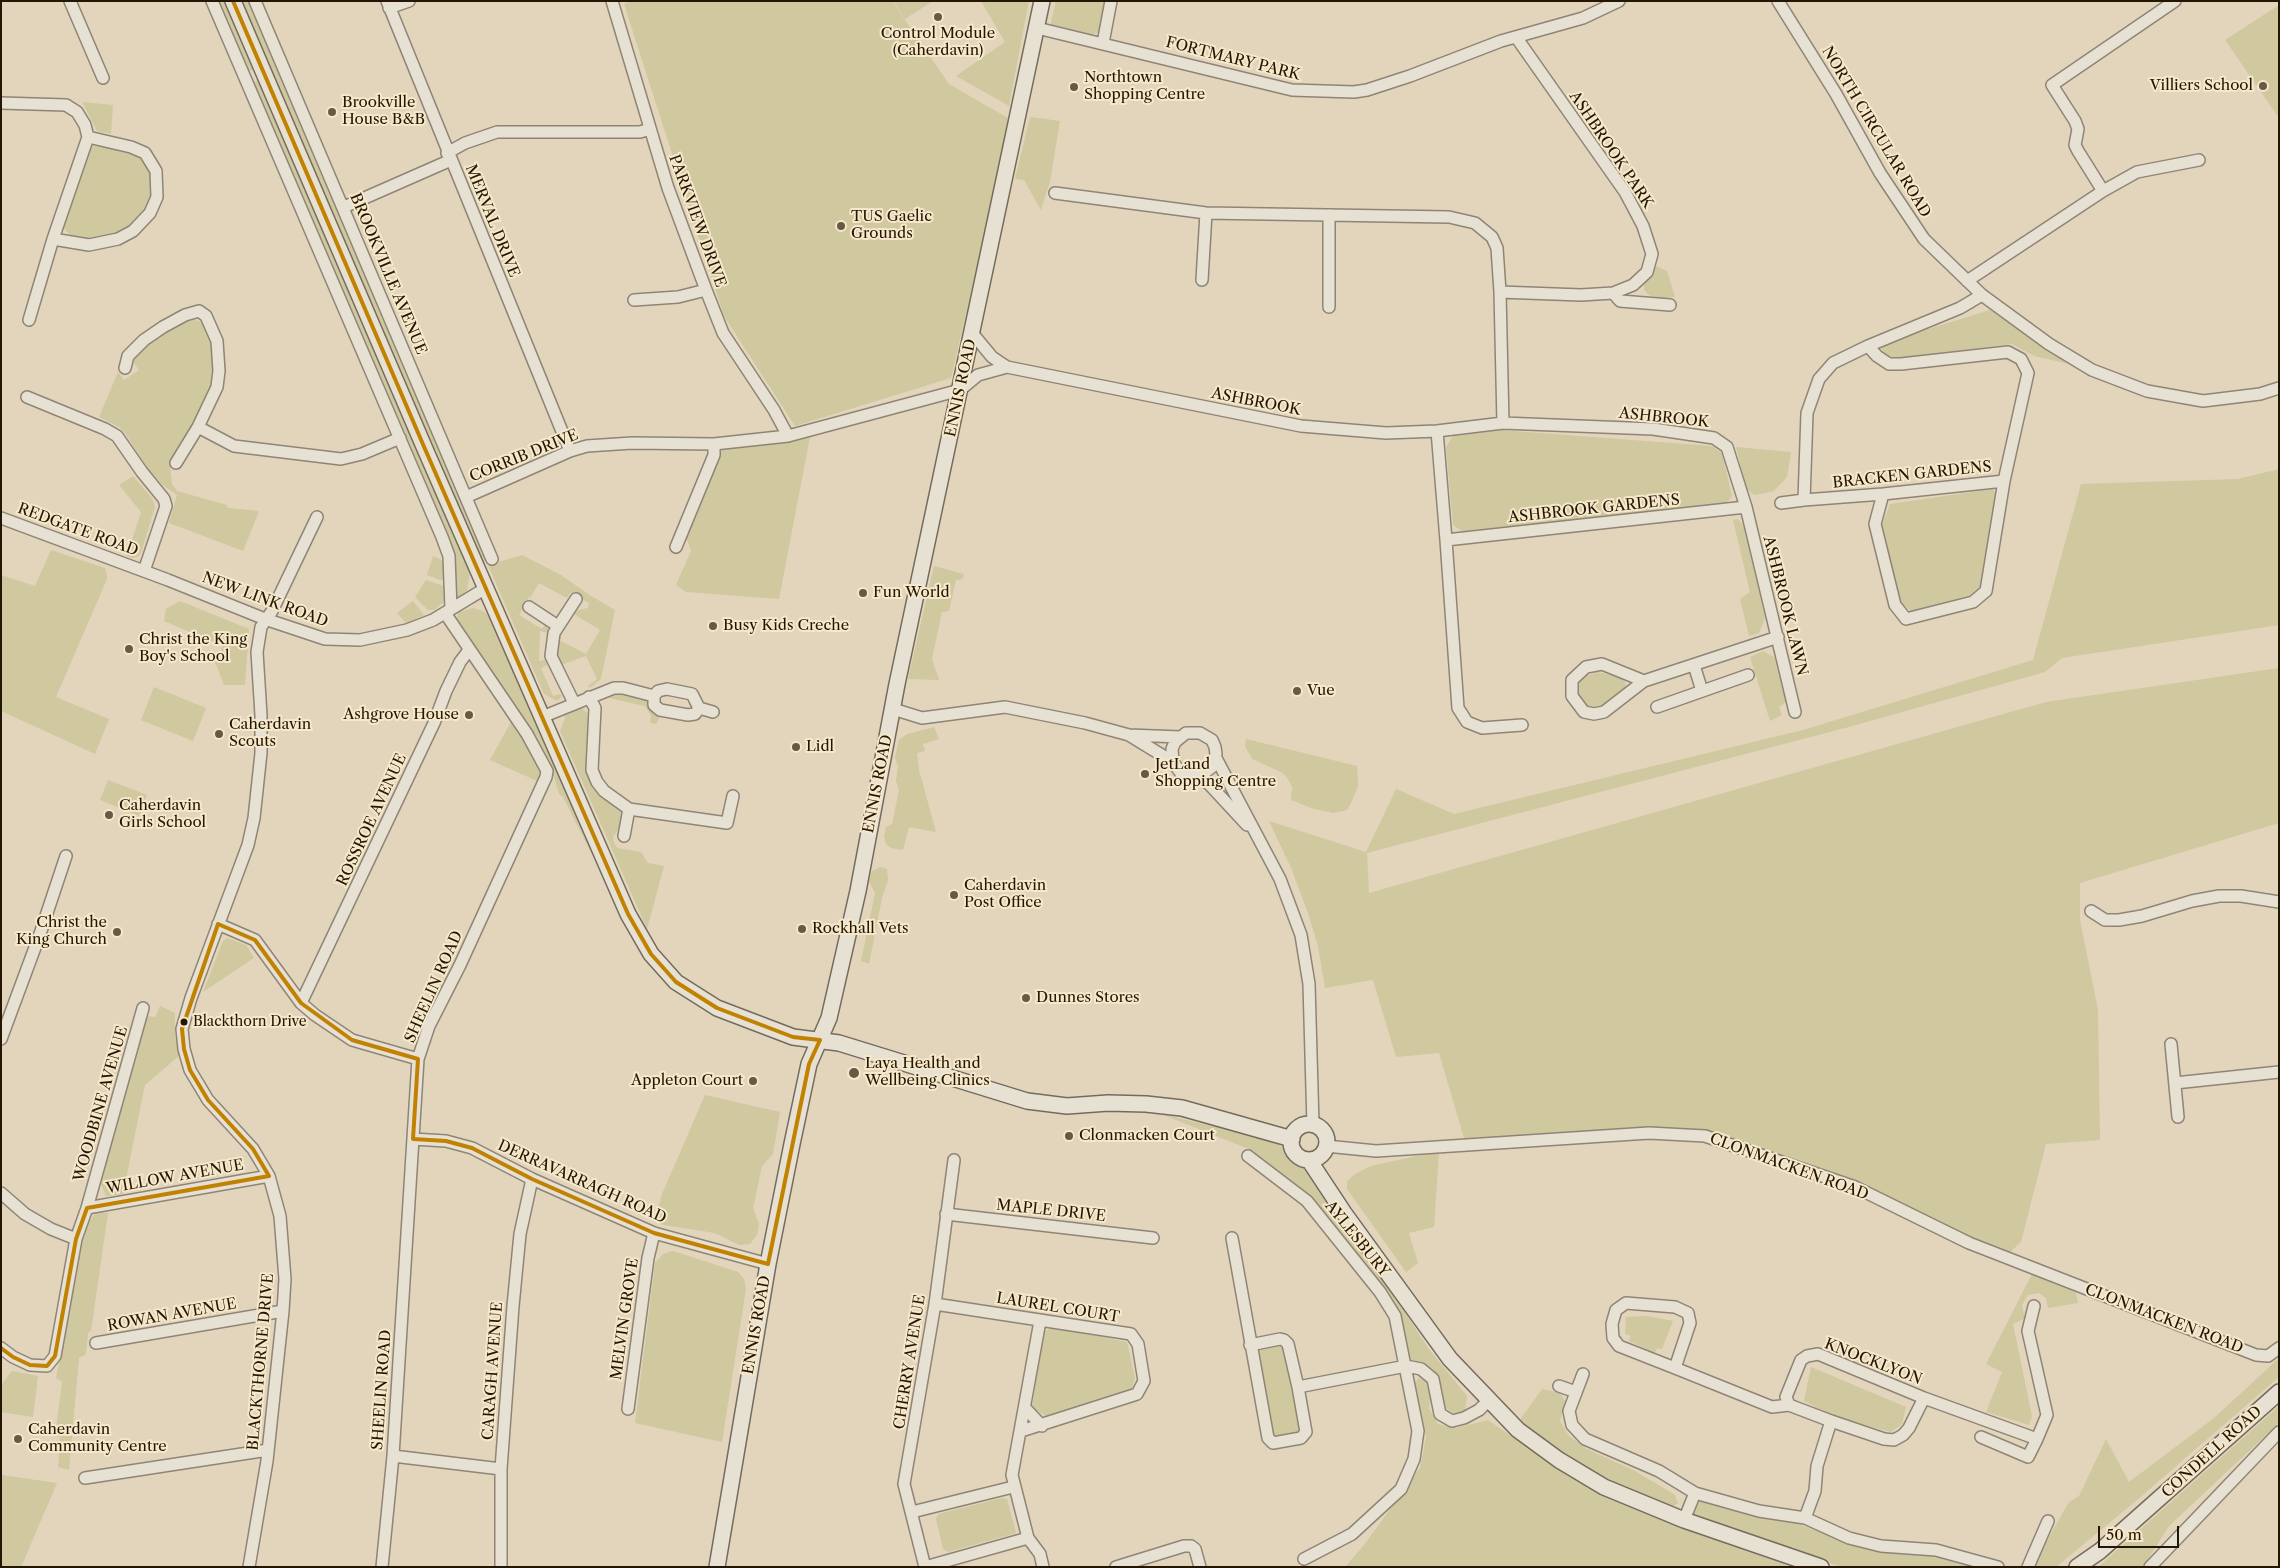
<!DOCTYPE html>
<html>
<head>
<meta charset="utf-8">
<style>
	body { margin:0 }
	#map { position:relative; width:2280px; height:1568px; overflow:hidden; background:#e2d5bc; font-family:"Libre Caslon Text",serif }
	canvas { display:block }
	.frame { position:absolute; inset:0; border:2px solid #251604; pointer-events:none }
	.scale { position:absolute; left:2098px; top:1526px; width:81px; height:22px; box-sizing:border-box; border:2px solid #251604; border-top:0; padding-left:6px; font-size:15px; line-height:18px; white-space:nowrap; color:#251604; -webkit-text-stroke:4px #f6e8ca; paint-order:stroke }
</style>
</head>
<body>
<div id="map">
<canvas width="2280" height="1568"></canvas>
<div class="frame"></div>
<div class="scale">50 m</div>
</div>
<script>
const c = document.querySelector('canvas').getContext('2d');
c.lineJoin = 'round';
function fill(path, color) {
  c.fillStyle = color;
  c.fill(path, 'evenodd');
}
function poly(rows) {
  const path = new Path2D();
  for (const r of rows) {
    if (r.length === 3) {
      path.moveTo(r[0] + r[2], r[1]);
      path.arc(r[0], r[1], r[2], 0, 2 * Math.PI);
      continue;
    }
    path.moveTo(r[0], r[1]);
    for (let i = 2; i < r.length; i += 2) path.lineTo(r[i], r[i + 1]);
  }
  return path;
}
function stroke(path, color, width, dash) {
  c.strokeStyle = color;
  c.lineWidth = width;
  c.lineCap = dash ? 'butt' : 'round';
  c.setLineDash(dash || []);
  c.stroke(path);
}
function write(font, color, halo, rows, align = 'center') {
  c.font = font + ' "Libre Caslon Text",serif';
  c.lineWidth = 4;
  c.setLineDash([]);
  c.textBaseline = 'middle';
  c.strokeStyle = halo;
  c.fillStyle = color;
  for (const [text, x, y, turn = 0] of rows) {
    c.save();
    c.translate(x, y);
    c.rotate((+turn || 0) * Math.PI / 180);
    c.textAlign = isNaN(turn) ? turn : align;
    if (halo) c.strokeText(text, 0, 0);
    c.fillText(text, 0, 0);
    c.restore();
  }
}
const green = poly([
	[217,1,224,1,254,69,247,72],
	[242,1,250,1,488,560,482,562],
	[630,1,892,1,949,84,1008,118,998,177,951,378,795,426,724,316,624,4],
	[893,1,933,1,905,19],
	[981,1,1029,1,1009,106,956,76,1005,42],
	[1056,1,1105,1,1099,32,1090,36,1050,27],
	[2279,5,2279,118,2225,40],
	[258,80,470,573,467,590,460,598,456,597,455,594,453,554,252,84],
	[82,102,113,105,111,134,97,131],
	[1030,117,1060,121,1050,182,1041,210,1024,180,1015,179],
	[93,146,129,149,142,155,153,177,152,200,143,214,129,228,107,238,87,239,70,235,62,226,89,150],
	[1656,266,1667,271,1675,297,1659,298,1649,295,1644,290,1644,284],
	[1990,310,2078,366,2034,356,2012,344,1904,358,1888,356,1882,352,1882,345,1889,341],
	[195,320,201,322,205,328,211,342,214,353,213,378,205,403,170,464,172,484,177,491,227,505,228,508,259,511,243,551,169,523,177,495,164,486,149,470,125,433,119,427,99,417,118,372,124,380,139,370,134,363,134,357,144,346,158,336,181,323],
	[1500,430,1712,446,1722,453,1732,496,1727,503,1463,532,1453,525,1446,447,1453,436],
	[810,437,779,599,686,592,676,585,691,551,685,533,722,450],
	[1736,447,1791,452,1787,477,1774,491,1755,495,1746,489],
	[2279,469,2279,625,2062,658,2045,672,1845,728,1367,853,1369,893,2046,702,2279,668,2279,823,2080,883,2080,920,2098,1010,2100,1140,2046,1144,2021,1242,2009,1253,1707,1132,1464,1138,1439,1053,1396,1057,1373,980,1325,988,1318,946,1308,913,1292,870,1269,821,1366,852,1396,789,1454,814,1803,730,2033,660,2081,484,2238,479],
	[133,476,152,498,155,507,141,553,138,557,132,558,127,556,141,512,119,485],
	[1993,489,1998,499,1981,586,1974,594,1911,611,1900,603,1882,525,1890,504],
	[1738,519,1743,525,1765,618,1759,633,1749,636,1740,599,1750,592,1733,520],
	[51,550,105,568,107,575,107,579,56,697,109,719,95,754,1,711,1,575,35,586],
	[522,555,561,575,591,596,615,610,601,679,590,688,588,686,597,679,586,656,561,665,556,654,559,640,586,654,600,630,574,614,578,610,588,608,589,603,570,593,567,598,539,583,530,598,529,597,519,615,542,629,547,622,548,633,540,631,539,661,546,660,547,665,541,668,553,696,560,694,562,696,557,701,544,694,488,565],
	[433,556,440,559,445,564,446,578,440,580,427,575],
	[934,566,964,574,963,579,956,580,949,611,942,612,932,659,939,680,908,679],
	[426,580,444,586,445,590,445,601,434,610,428,610,415,597],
	[180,601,249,629,245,685,224,685,215,662,223,646,164,621,166,609],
	[413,601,424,615,406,623,397,613],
	[473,608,483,611,489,616,601,872,563,797,559,794,549,760,533,732,460,628,456,620,459,612],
	[1763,651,1774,657,1786,702,1779,707,1782,715,1770,721,1750,657],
	[1598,672,1623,678,1627,687,1611,701,1594,711,1587,708,1575,693,1576,687,1584,677],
	[154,687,206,708,193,741,141,720],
	[619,693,651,700,654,714,659,718,656,724,650,723,651,716,645,706,609,698],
	[579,709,583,709,588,714,590,726,588,778,599,792,618,807,622,813,623,820,620,827,613,837,614,843,617,848,641,852,648,863,664,866,647,929,560,731,565,719,564,716],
	[512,720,539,766,541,771,537,781,490,760],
	[934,727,939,739,923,744,925,751,917,753,919,770,936,832,909,827,903,850,891,848,886,844,884,837,886,827,892,824,899,790,896,781,898,767,895,757,899,740,907,734],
	[1246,739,1357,766,1358,786,1351,803,1347,810,1333,813,1311,808,1294,801,1291,800,1292,787,1288,779,1283,773,1252,759,1245,746],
	[108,780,147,795,139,816,100,800],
	[881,867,887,869,888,880,882,898,869,964,861,961,875,893,869,881,872,871],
	[227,938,246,945,254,958,203,992,223,941],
	[160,1006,175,1013,175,1035,179,1056,145,1085,123,1194,106,1196,101,1184,102,1175,147,1016,155,1017],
	[705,1095,780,1112,773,1154,762,1166,753,1208,759,1224,757,1235,750,1244,739,1245,715,1233,663,1225,655,1220,662,1194],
	[1161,1114,1273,1140,1285,1150,1295,1163,1314,1173,1428,1348,1467,1396,1465,1411,1454,1413,1445,1408,1441,1387,1434,1370,1425,1363,1411,1360,1399,1315,1311,1197,1249,1149],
	[1439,1151,1434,1227,1409,1233,1418,1263,1406,1272,1347,1189,1347,1181,1355,1174,1371,1166],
	[96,1212,108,1213,91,1331,88,1333,86,1354,79,1358,69,1470,58,1467,60,1437,55,1436,62,1382,56,1378,82,1243,89,1223],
	[673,1251,738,1272,744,1279,746,1289,722,1442,635,1423,655,1263,663,1254],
	[2032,1274,2075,1288,2078,1303,2048,1308,2046,1298,2039,1293,2028,1295,2022,1305,2025,1318,2013,1324,2032,1416,2029,1425,1986,1412,2002,1372,1986,1364],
	[1647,1316,1673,1321,1662,1349,1657,1348,1655,1353,1629,1341,1631,1336,1625,1334,1626,1317],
	[1052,1327,1127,1342,1135,1378,1132,1389,1048,1417,1032,1408,1043,1333],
	[1280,1344,1285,1348,1301,1428,1298,1434,1277,1437,1271,1435,1256,1354,1259,1347],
	[2279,1358,2279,1377,2137,1500,2056,1567,2032,1567,2069,1502,2079,1496,2106,1439,2129,1482,2214,1418],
	[1811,1367,1906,1407,1902,1424,1891,1432,1835,1417,1804,1401],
	[12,1371,38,1376,33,1417,1,1412,1,1385],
	[1419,1378,1426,1381,1431,1394,1429,1408,1438,1424,1456,1428,1488,1420,1590,1489,1791,1567,1345,1567,1364,1545,1420,1468,1426,1437,1415,1382],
	[1542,1389,1560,1393,1565,1401,1560,1421,1569,1436,1587,1449,1633,1470,1674,1494,1678,1503,1666,1511,1564,1459,1519,1421],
	[2279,1406,2279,1423,2169,1526,2143,1567,2098,1567],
	[1,1475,57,1483,21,1567,1,1567],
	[1002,1498,1007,1499,1016,1533,948,1552,943,1549,936,1519,938,1514],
	[1700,1500,1767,1518,1793,1522,1841,1540,1890,1553,1935,1555,1975,1566,1841,1567,1694,1514]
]);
const street = poly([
	[70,1,103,78],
	[212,1,442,537,449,556,451,609],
	[255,1,492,559],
	[387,1,570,451],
	[612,1,668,188,706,290,723,333,774,410,788,436],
	[1778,1,1836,94,1880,173,1924,239,1982,295,2049,344,2092,370,2147,391,2203,401,2260,394,2279,388],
	[389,8,409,1],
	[1037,28,1292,90,1354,92,1367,90,1410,76,1501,41,1583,18,1619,1],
	[1103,43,1111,1],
	[1,103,66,105,77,112,85,125,88,137,53,239,29,320],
	[447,153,465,143,497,132,640,132,650,129],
	[2103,191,2078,151,2075,145,2078,129,2075,121,2052,85,2175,1],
	[344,207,451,160],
	[53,239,89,245,118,239,133,231,150,213,157,197,156,171,145,153,131,147,88,137],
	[1202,280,1206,213],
	[1967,281,2103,191,2137,172,2199,160],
	[1500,292,1581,295,1613,293,1633,285,1647,272,1652,254,1643,226,1625,192,1516,37],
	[1613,293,1620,301,1670,305],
	[634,300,678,297,706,290],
	[1329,307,1329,215],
	[973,334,992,357,1007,367],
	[1868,346,1877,356,1889,364,1901,364,2008,352,2021,359,2028,373,2004,481,1883,494,1804,500,1807,413,1819,379,1833,363,1868,346,1960,308,1982,295],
	[125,368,128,356,144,340,163,327,185,315,199,311,206,316,217,341,219,371,217,387,198,427,234,446,341,459,362,454,400,438],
	[27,397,105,429,117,436,142,472,164,499,166,506,144,571],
	[1503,423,1653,429,1714,438,1727,447,1746,507,1795,712],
	[1437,431,1446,540,1746,507],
	[176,463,198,427],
	[1883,494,1875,524,1895,605,1906,619,1973,602,1986,591,2004,481],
	[466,497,570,451,587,446,632,443,714,444,788,436,960,390,978,375,1007,367,1301,426,1386,433,1437,431,1503,423,1500,292,1497,248,1492,237,1475,223,1449,217,1206,213,1055,193],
	[1781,503,1804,500],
	[1,518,168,580,265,619,325,639,360,640,407,630,433,620,486,588],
	[1446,540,1458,708,1467,722,1482,728,1522,725],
	[676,547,714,455,714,444],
	[529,607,558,626],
	[1694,665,1702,691],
	[1644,681,1602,664,1586,667,1572,680,1572,696,1584,712,1594,714,1604,712,1644,681,1778,637],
	[589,697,595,708,592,770,597,782,604,791,629,809,727,823,733,796],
	[574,703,551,656,554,633,576,599],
	[1657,707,1748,675],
	[699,708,692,694,667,689,658,691,654,696,654,705,660,710,688,715,695,714,699,708,713,712],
	[893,709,922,718,1005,707,1085,723,1129,735,1180,737],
	[542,717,614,688,623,688,654,696],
	[1129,735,1173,762,1180,772,1193,776,1200,776,1212,767,1216,754,1215,747,1212,740,1200,733,1186,733,1175,742,1172,749,1173,762],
	[1216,758,1280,879,1301,935,1309,984,1313,1125],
	[1197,776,1209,784,1247,825],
	[624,836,629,809],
	[2091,911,2105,920,2119,920,2142,916,2192,901,2219,896,2241,896,2279,902],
	[218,924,255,940,301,1003,315,1015,352,1040,418,1059],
	[301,1003,434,723,446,691,460,662,469,650],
	[1,1039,40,934,66,856],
	[2171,1044,2178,1117],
	[2175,1083,2279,1072],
	[413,1139,446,1141,472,1148,532,1179,654,1233,768,1264],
	[1326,1146,1376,1151,1649,1133,1705,1136,1855,1187,1969,1243,2256,1355,2268,1356,2279,1348],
	[1248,1156,1307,1201,1380,1292,1395,1316,1418,1431,1414,1459,1401,1489,1352,1534,1304,1559],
	[1,1193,25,1214,51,1229,76,1239],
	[87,1208,269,1176],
	[946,1214,1153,1238],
	[1232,1238,1268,1438,1273,1443,1301,1438,1306,1432,1298,1387,1406,1366,1421,1369,1433,1379,1440,1414,1452,1421,1464,1418,1479,1410,1488,1401],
	[935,1304,1131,1334,1138,1344,1144,1381,1137,1394,1021,1431],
	[1040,1321,1012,1475,1028,1538,1040,1554,1043,1567],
	[96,1343,283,1311],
	[1250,1345,1280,1339,1284,1340,1288,1344,1298,1387],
	[1,1348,13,1357,30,1365,47,1366,55,1356,76,1239,87,1208,143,1008],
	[1675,1368,1690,1323,1688,1313,1675,1307,1626,1303,1616,1310,1612,1324,1613,1338,1619,1346,1675,1368,1772,1407,1789,1405],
	[1583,1374,1569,1411,1572,1425,1585,1439,1659,1471,1695,1493],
	[1559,1386,1576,1392],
	[1025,1408,1042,1426],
	[628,1409,648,1258,654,1233],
	[1831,1421,1884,1439,1894,1440,1903,1435,1909,1428,1924,1398],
	[1981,1437,2028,1457,2037,1439,2047,1415,2028,1331,2034,1306],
	[393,1456,501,1469],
	[85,1478,268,1450],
	[912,1512,1013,1487],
	[1805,1518,1815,1491,1817,1466,1831,1421,1789,1405,1786,1397,1801,1360,1807,1356,1818,1354,1924,1398,2037,1439],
	[1684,1520,1695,1493,1759,1511,1805,1518,1849,1538,1881,1546,1936,1550,1998,1567],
	[249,1567,267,1461,283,1311,285,1279,280,1216,269,1176,253,1149,208,1100,190,1070,184,1049,182,1029,191,998,248,845,254,818,261,753,261,715,257,652,261,627,272,611,317,517],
	[382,1567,393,1456,418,1059,429,1026,460,965,546,777,547,771,527,734,445,613],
	[501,1567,501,1469,513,1306,520,1234,532,1179],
	[925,1567,904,1484,935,1304,954,1160],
	[925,1567,1028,1538],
	[1116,1567,1184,1546,1191,1546,1195,1549,1200,1567],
	[2028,1567,2048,1521],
	[2150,1567,2279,1432]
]);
const secondary = poly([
	[233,1,425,449,628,914,651,954,676,982,717,1008,793,1037,839,1043,1027,1101,1067,1106,1108,1103,1146,1104,1182,1108,1292,1139],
	[1309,1142,18],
	[1309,1160,1344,1213,1450,1359,1518,1430,1559,1460,1604,1487,1684,1520,1821,1567],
	[717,1567,768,1264,792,1144,809,1064,829,1018,858,891,897,684,1042,1],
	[2077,1567,2100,1551,2279,1392]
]);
const bus1 = poly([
	[1,1348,13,1357,30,1365,47,1366,55,1356,76,1239,87,1208,269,1176,253,1149,208,1100,190,1070,184,1049,182,1029,218,924,255,940,301,1003,352,1040,418,1059,413,1139,446,1141,472,1148,532,1179,654,1233,768,1264,809,1064,820,1040,793,1037,717,1008,676,982,651,954,628,914,425,449,233,1]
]);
const markers = [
	[938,17,5,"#675944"],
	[2263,86,5,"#675944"],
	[1074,87,5,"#675944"],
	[332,112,5,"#675944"],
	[841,226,5,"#675944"],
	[863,593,5,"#675944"],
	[713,626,5,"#675944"],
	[129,649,5,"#675944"],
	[1297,691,5,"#675944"],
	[469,715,5,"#675944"],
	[219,734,5,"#675944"],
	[796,747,5,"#675944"],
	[1145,774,5,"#675944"],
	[109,815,5,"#675944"],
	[954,895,5,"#675944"],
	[802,929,5,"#675944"],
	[117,932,5,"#675944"],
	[1026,998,5,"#675944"],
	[184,1022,4.5,"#251604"],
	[854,1073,6,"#675944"],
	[753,1081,5,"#675944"],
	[1069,1136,5,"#675944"],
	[18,1439,5,"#675944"]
];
const busNames = [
	["Blackthorn Drive",193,1022]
];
const poiNames = [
	["Control Module",938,34,"center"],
	["(Caherdavin)",938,51,"center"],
	["Northtown",1084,78],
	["Shopping Centre",1084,95],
	["Villiers School",2253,86,"right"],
	["Brookville",342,103],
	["House B&B",342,120],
	["TUS Gaelic",851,217],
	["Grounds",851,234],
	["Fun World",873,593],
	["Busy Kids Creche",723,626],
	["Christ the King",139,640],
	["Boy's School",139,657],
	["Vue",1307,691],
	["Ashgrove House",459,715,"right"],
	["Caherdavin",229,725],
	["Scouts",229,742],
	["Lidl",806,747],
	["JetLand",1155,765],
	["Shopping Centre",1155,782],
	["Caherdavin",119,806],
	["Girls School",119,823],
	["Caherdavin",964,886],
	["Post Office",964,903],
	["Christ the",107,923,"right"],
	["King Church",107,940,"right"],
	["Rockhall Vets",812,929],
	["Dunnes Stores",1036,998],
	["Laya Health and",865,1064],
	["Wellbeing Clinics",865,1081],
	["Appleton Court",743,1081,"right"],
	["Clonmacken Court",1079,1136],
	["Caherdavin",28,1430],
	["Community Centre",28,1447]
];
const streetNames = [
	["FORTMARY PARK",1233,59,14],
	["NORTH CIRCULAR ROAD",1876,132,59],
	["ASHBROOK PARK",1611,150,56],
	["MERVAL DRIVE",492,221,68],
	["PARKVIEW DRIVE",697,221,70],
	["BROOKVILLE AVENUE",388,274,67],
	["ENNIS ROAD",961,388,-78],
	["ASHBROOK",1256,402,11],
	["ASHBROOK",1664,418,6],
	["CORRIB DRIVE",524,456,-22],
	["BRACKEN GARDENS",1912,475,-6],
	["ASHBROOK GARDENS",1594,509,-6],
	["REDGATE ROAD",78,530,20],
	["NEW LINK ROAD",265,600,20],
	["ASHBROOK LAWN",1785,606,76],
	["ENNIS ROAD",878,784,-79],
	["ROSSROE AVENUE",372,820,-65],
	["SHEELIN ROAD",434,987,-66],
	["WOODBINE AVENUE",101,1104,-74],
	["CLONMACKEN ROAD",1789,1167,20],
	["WILLOW AVENUE",175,1177,-10],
	["DERRAVARRAGH ROAD",582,1182,24],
	["MAPLE DRIVE",1051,1211,6],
	["AYLESBURY",1357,1239,51],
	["LAUREL COURT",1058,1308,9],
	["ROWAN AVENUE",172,1315,-10],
	["MELVIN GROVE",625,1319,-82],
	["CLONMACKEN ROAD",2164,1319,21],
	["ENNIS ROAD",757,1325,-80],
	["BLACKTHORNE DRIVE",261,1362,-85],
	["CHERRY AVENUE",910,1362,-81],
	["KNOCKLYON",1873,1362,21],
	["CARAGH AVENUE",493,1371,-86],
	["SHEELIN ROAD",382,1390,-86],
	["CONDELL ROAD",2212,1452,-42]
];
fill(green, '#d0c89e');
stroke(street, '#8e8576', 14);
stroke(secondary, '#746b5d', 18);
stroke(street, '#e7e1d4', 11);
stroke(secondary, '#e7e1d4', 15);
stroke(bus1, '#c28201', 4);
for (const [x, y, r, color] of markers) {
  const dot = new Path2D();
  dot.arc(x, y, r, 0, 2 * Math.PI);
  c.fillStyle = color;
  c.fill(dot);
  stroke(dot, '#f6e8ca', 2);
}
write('14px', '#251604', '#f6e8ca', busNames, 'left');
write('15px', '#251604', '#f6e8ca', poiNames, 'left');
write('15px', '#251604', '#f6e8ca', streetNames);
</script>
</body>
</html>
